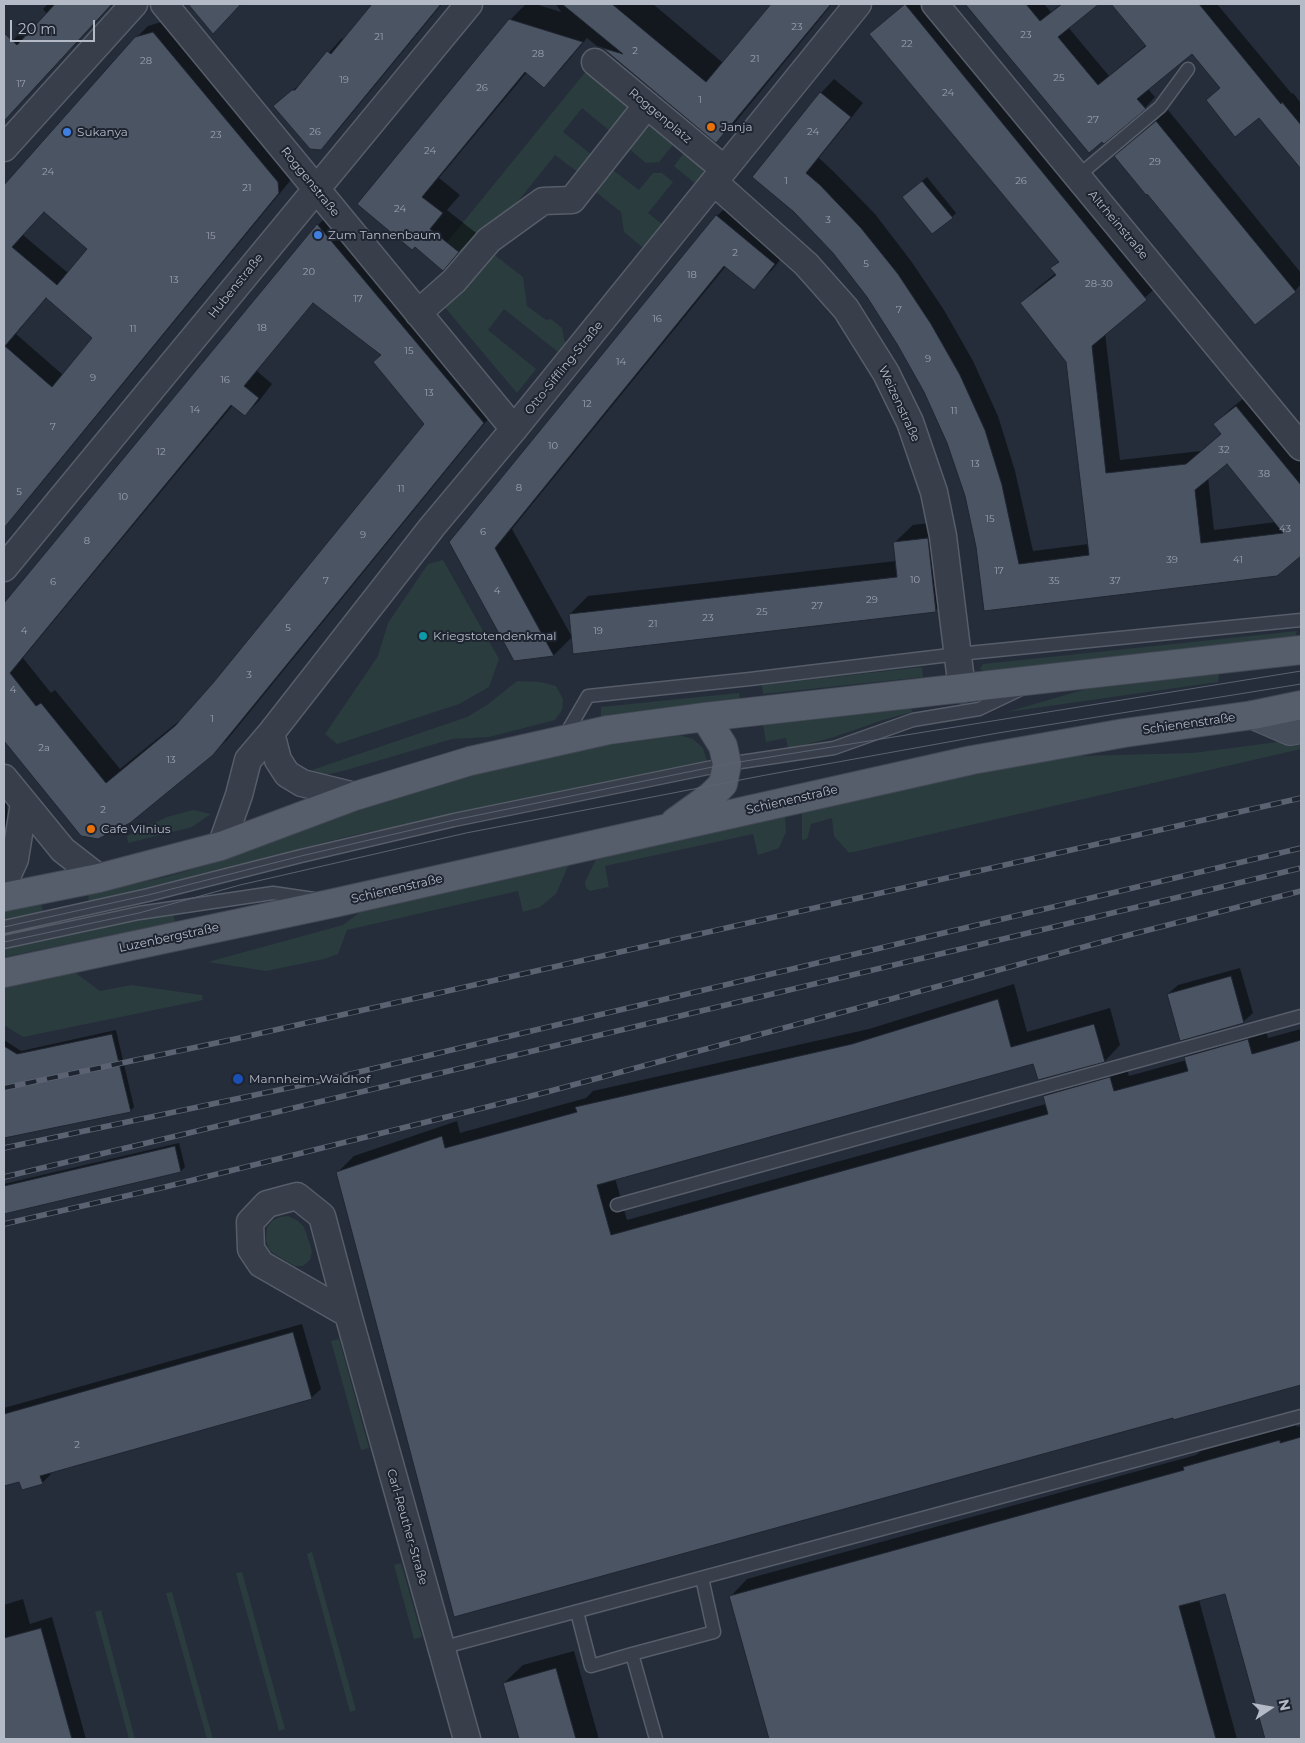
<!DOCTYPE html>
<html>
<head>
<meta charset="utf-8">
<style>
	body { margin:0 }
	#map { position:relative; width:1305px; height:1743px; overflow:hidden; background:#252d3a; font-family:Montserrat,sans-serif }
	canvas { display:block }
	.frame { position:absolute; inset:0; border:5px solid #b4bac6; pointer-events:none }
	.north { position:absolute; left:1245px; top:1683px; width:50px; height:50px; -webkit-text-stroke:4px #1e2430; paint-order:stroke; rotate:78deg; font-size:14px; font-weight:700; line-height:20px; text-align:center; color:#b4bac6 }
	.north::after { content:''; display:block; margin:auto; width:18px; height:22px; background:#b4bac6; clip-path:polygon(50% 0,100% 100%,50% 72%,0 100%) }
	.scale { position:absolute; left:10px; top:20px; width:85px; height:22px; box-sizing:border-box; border:2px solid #b4bac6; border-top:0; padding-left:6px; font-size:15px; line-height:18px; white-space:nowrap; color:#b4bac6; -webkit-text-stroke:4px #1e2430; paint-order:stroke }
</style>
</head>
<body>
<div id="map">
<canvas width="1305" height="1743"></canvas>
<div class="frame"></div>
<div class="north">N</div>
<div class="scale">20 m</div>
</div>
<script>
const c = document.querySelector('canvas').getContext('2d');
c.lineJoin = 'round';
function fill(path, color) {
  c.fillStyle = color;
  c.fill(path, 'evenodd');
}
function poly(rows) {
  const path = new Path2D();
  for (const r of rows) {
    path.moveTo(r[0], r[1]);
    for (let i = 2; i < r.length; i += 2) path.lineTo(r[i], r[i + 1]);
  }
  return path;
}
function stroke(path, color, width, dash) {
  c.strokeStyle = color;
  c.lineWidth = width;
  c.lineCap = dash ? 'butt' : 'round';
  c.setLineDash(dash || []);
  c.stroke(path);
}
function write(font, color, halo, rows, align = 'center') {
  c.font = font + ' Montserrat,sans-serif';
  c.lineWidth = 4;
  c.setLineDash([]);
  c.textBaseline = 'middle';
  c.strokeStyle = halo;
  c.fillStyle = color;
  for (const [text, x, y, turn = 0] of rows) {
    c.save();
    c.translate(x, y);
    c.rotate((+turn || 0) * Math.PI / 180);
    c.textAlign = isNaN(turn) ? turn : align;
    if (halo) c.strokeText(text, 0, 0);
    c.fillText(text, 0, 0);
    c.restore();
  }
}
const green = poly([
	[587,70,638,110,616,136,582,108,563,132,592,155,579,173,555,155,503,220,492,220,464,256,447,242],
	[644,116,676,141,659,162,646,163,622,143],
	[686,150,701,162,704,176,697,185,674,166],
	[609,167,639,190,653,173,662,173,673,182,648,213,663,225,648,244,642,247,624,232,621,212,592,189],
	[488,250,523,277,527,306,546,320,551,319,562,328,565,343,558,352,504,309,488,330,536,369,517,393,442,304],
	[443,560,499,659,489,687,459,704,337,744,325,734,378,656,388,623,428,564],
	[1297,631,1293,644,988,673,980,669,983,664],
	[922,667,923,677,763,694,762,685],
	[1219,674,1218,682,1007,712,1086,689],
	[517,681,540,682,556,686,563,699,562,710,555,720,489,737,452,739,343,771,324,775,312,770,467,717,487,705],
	[739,693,740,703,601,718,601,707],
	[911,707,912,712,883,720,831,738,788,749,786,738,766,742,763,724],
	[679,735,693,739,703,748,707,761,350,836,89,903,88,894,166,877,224,860,379,803,478,773,562,753,637,738],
	[1301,739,1301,749,849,853,834,836,832,818,811,824,807,839,802,840,802,812,1001,769,1078,756,1193,753],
	[193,810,211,814,192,827,128,843,127,836,167,817],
	[785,816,786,832,779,848,758,855,753,834,605,866,609,887,590,891,586,888,585,882,596,859],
	[568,866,556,894,540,907,523,912,518,891,347,930,338,954,324,959,266,971,208,962,343,925,360,912],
	[41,903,43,912,4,921,4,910],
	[173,913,175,922,4,957,4,947],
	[73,971,100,991,131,985,202,995,203,1000,23,1037,4,1025,4,986],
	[288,1216,298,1221,304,1227,312,1251,310,1260,303,1266,295,1266,274,1254,269,1249,266,1241,267,1228,272,1221,280,1217],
	[339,1339,369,1448,361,1450,331,1341],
	[312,1552,356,1710,350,1712,307,1554],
	[401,1563,422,1637,414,1639,394,1565],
	[242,1572,285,1729,279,1731,236,1573],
	[172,1592,213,1739,207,1739,166,1593],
	[101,1610,135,1739,129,1739,95,1612]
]);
const shadow = poly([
	[48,4,111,4,4,120,4,49,24,29,29,34,47,14,43,9],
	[190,4,240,4,213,32],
	[373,4,442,4,335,134,321,149,275,106,308,77,342,38,344,40],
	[526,4,535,4,561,12,556,4,653,4,723,63,773,4,832,4,734,124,716,141,605,49,597,46,587,38,562,68,544,86,527,72,439,178,460,195,447,210,476,233,443,269,415,246,358,204,510,20],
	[905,4,929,4,1159,285,1105,333,1120,460,1201,451,1222,433,1215,424,1228,411,1250,393,1301,454,1301,554,1274,576,985,610,977,546,966,495,948,442,925,392,898,343,868,296,834,252,795,212,821,93,834,79,863,103,819,158,834,172,875,214,911,261,944,310,973,361,998,416,1015,471,1033,551,1089,544,1068,362,1022,303,1036,289,1056,273,1052,269,1060,261,871,34],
	[1227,462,1276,522,1214,530,1208,477],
	[965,4,1044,4,1051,12,1061,4,1097,4,1068,27,1109,76,1146,45,1112,4,1217,4,1292,94,1293,93,1301,103,1301,167,1259,117,1207,100,1221,87,1192,52,1148,89,1155,97,1145,108,1089,152],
	[165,21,289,170,290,181,21,508,9,520,4,515,4,448,13,436,4,428,4,350,7,346,4,343,4,187,136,38,148,26],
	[45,211,89,249,68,273,23,235],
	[47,297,94,338,63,375,16,334],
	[1168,110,1301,273,1301,284,1295,291,1116,156],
	[927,177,956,213,952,217,908,193],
	[735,198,792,245,772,270,754,288,726,266,512,529,572,637,554,655,514,660,451,542,717,216],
	[332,211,497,408,227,740,212,754,81,835,4,739,4,604,318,225],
	[314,302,383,355,426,424,214,684,184,717,120,769,55,690,51,693,23,658,233,405,245,415,259,401,272,384,257,371],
	[946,521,953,593,935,611,570,614,588,596,896,561,894,543,913,525],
	[4,792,6,792,8,828,4,832],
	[1240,968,1253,1013,1243,1022,1168,994,1178,985],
	[1014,984,1027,1032,1110,1008,1120,1045,1105,1061,1034,1063,615,1178,627,1220,1046,1104,1044,1096,1060,1080,1125,1062,1129,1076,1187,1060,1186,1057,1202,1041,1264,1024,1268,1038,1301,1029,1301,1383,455,1615,338,1172,354,1156,457,1121,460,1133,586,1098,593,1091,869,1029],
	[116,1030,134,1107,130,1111,4,1137,4,1040,21,1051],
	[179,1143,185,1167,181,1171,4,1213,4,1184],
	[302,1324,321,1389,311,1398,51,1471,51,1474,42,1483,20,1480,4,1485,4,1408],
	[1296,1425,1297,1427,1301,1426,1301,1739,1266,1739,1226,1592,1199,1600,1237,1739,770,1739,731,1596,747,1579,1196,1455,1201,1451],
	[23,1599,30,1624,52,1617,86,1739,4,1739,4,1605],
	[574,1651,599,1739,520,1739,504,1683,523,1665]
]);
const building = poly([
	[55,4,112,4,4,121,4,33,17,45,55,4],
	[188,4,241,4,213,34,188,4],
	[372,4,441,4,321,150,310,149,273,106,292,90,295,90,327,51,331,54,372,4],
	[562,4,612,4,706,82,771,4,831,4,716,143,605,50,596,46,623,54,562,4],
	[905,4,1147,300,1092,346,1106,473,1186,464,1221,434,1213,424,1236,406,1301,485,1301,556,1277,576,984,611,976,547,965,496,947,443,924,392,897,344,867,297,833,253,794,212,752,177,820,92,851,117,806,173,820,185,861,228,898,274,931,324,960,375,985,430,1002,485,1019,564,1089,555,1066,362,1020,303,1056,275,1050,268,1059,262,869,34,905,4],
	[1227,464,1283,533,1201,543,1195,490,1227,464],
	[965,4,1026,4,1040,21,1062,4,1099,4,1058,37,1098,85,1146,46,1111,4,1199,4,1281,104,1282,102,1301,125,1301,169,1259,118,1235,137,1206,100,1220,88,1192,54,1137,99,1146,109,1104,144,1102,142,1089,153,965,4],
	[509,19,583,42,544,88,525,72,422,197,443,213,430,229,459,252,443,271,415,247,412,250,357,204,509,19],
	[153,32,278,182,279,193,4,528,4,185,135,37,153,32],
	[44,212,87,249,57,285,12,247,44,212],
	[46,298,92,338,52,387,5,346,46,298],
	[1156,121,1296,292,1255,325,1147,194,1146,195,1114,156,1156,121],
	[922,181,953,218,932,234,902,197,922,181],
	[716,215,775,264,754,290,724,266,495,548,554,656,514,661,449,542,716,215],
	[317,224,484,423,213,755,130,823,98,839,81,836,4,741,4,603,317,224],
	[313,303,381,355,373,362,424,424,213,683,175,726,106,783,41,703,36,706,10,673,231,405,245,416,259,398,244,386,313,303],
	[928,538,936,612,573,654,569,614,897,577,893,542,928,538],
	[1231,976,1244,1023,1180,1041,1167,994,1231,976],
	[998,999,1011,1047,1094,1024,1105,1062,1038,1080,1033,1064,597,1185,611,1235,1048,1114,1043,1096,1110,1077,1114,1091,1188,1071,1184,1057,1248,1039,1252,1054,1301,1040,1301,1385,1173,1420,1173,1418,454,1617,336,1172,442,1136,445,1148,577,1112,575,1107,852,1044,998,999],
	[112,1034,131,1112,4,1138,4,1046,17,1054,112,1034],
	[175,1146,181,1172,4,1214,4,1186,175,1146],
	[293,1332,312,1399,40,1476,43,1484,22,1490,19,1482,4,1486,4,1414,293,1332],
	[1301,1437,1301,1739,1265,1739,1225,1594,1179,1606,1216,1739,769,1739,729,1596,1184,1470,1183,1467,1280,1440,1280,1443,1301,1437],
	[41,1628,72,1739,4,1739,4,1638,41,1628],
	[556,1668,576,1739,519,1739,503,1683,556,1668]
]);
const lane = poly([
	[1078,176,1160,107,1188,69],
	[563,739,588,696,750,679,958,654,1301,620],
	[4,927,148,895,301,856,454,820,727,764,834,748,913,720,979,709,1019,690],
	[4,942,139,913,273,893,314,899],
	[617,1205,1301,1016],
	[577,1612,591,1666,632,1654,656,1739],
	[441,1648,1301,1416],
	[632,1654,714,1632,702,1578]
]);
const street = poly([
	[164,4,514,429],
	[935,4,1301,447],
	[595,62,724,169],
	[4,148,134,4],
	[714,182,806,264,846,309,886,373,910,422,934,492,943,536,962,689],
	[418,313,454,281,489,240,543,201,572,200,647,105],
	[4,568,469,4],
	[271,733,278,760,287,774,302,783,355,796],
	[4,778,63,850,99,878],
	[221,846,239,795,248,760,271,733,432,527,514,429,858,4],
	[4,883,15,859,24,803],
	[348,1314,261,1264,251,1249,250,1222,267,1204,297,1196,322,1216,348,1314,467,1739]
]);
const secondary = poly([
	[1253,715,1290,731,1301,729]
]);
const primary = poly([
	[675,822,711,796,723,784,727,764,723,746,705,717],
	[4,897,99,878,221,846,355,796,470,761,608,730,705,717,1301,650],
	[4,973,334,903,972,760,1124,733,1253,715,1301,705]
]);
const tram = poly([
	[4,927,148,895,301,856,454,820,727,764,1301,671],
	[4,942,139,913,240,885,466,833,766,775,998,733,1301,684]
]);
const rail = poly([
	[4,1088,235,1039,1301,798],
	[4,1148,321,1081,1301,848],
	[4,1177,1301,868],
	[4,1224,165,1187,543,1093,1117,938,1301,891]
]);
const markers = [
	[711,127,5,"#e8710a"],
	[67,132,5,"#3f7fe0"],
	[318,235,5,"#3f7fe0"],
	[423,636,5,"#0f9aa8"],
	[91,829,5,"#e8710a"],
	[238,1079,6,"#1a4fb4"]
];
const numberNames = [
	["23",797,27],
	["23",1026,35],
	["21",379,37],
	["22",907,44],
	["2",635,51],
	["28",538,54],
	["21",755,59],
	["28",146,61],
	["25",1059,78],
	["19",344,80],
	["17",21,84],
	["26",482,88],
	["24",948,93],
	["1",700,100],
	["27",1093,120],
	["26",315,132],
	["24",813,132],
	["23",216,135],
	["24",430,151],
	["29",1155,162],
	["24",48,172],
	["1",786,181],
	["26",1021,181],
	["21",247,188],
	["24",400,209],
	["3",828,220],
	["15",211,236],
	["2",735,253],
	["5",866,264],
	["20",309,272],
	["18",692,275],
	["13",174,280],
	["28-30",1099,284],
	["17",358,299],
	["7",899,310],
	["16",657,319],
	["18",262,328],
	["11",133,329],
	["15",409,351],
	["9",928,359],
	["14",621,362],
	["9",93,378],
	["16",225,380],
	["13",429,393],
	["12",587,404],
	["14",195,410],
	["11",954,411],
	["7",53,427],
	["10",553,446],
	["32",1224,450],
	["12",161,452],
	["13",975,464],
	["38",1264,474],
	["8",519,488],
	["11",401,489],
	["5",19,492],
	["10",123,497],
	["15",990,519],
	["43",1285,529],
	["6",483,532],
	["9",363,535],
	["8",87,541],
	["39",1172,560],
	["41",1238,560],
	["17",999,571],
	["10",915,580],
	["7",326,581],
	["35",1054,581],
	["37",1115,581],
	["6",53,582],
	["4",497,591],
	["29",872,600],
	["27",817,606],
	["25",762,612],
	["23",708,618],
	["21",653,624],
	["5",288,628],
	["4",24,631],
	["19",598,631],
	["3",249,675],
	["4",13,690],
	["1",212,719],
	["2a",44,748],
	["13",171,760],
	["2",103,810],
	["2",77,1445]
];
const streetNames = [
	["Roggenplatz",660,116,40],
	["Roggenstraße",310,182,51],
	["Altrheinstraße",1118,225,50],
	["Hubenstraße",236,286,-51],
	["Otto-Siffling-Straße",564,368,-51],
	["Weizenstraße",899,404,65],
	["Schienenstraße",1189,724,-8],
	["Schienenstraße",792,800,-13],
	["Schienenstraße",397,889,-13],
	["Luzenbergstraße",169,938,-12],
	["Carl-Reuther-Straße",407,1527,74]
];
const poiNames = [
	["Janja",721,127],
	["Sukanya",77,132],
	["Zum Tannenbaum",328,235],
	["Kriegstotendenkmal",433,636],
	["Cafe Vilnius",101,829],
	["Mannheim-Waldhof",249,1079]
];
fill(green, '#2a3c3e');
fill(shadow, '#0007');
fill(building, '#4b5463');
stroke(building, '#202632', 1);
stroke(lane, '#575d69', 15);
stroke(street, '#575d69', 29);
stroke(secondary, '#575d69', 30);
stroke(primary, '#424854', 30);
stroke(lane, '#383f4b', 12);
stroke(street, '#383f4b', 26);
stroke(secondary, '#474f5d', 28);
stroke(primary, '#575e6b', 28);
stroke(tram, '#5b6372', 1);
stroke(rail, '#5b6372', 5.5);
stroke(rail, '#1e2430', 4, [11]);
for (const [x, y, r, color] of markers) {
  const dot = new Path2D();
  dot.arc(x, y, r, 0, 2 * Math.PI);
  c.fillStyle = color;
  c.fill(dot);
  stroke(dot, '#1e2430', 2);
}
write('10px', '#9aa0ad', null, numberNames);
write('12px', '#b4bac6', '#1e2430', streetNames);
write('12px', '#b4bac6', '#1e2430', poiNames, 'left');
</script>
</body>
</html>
